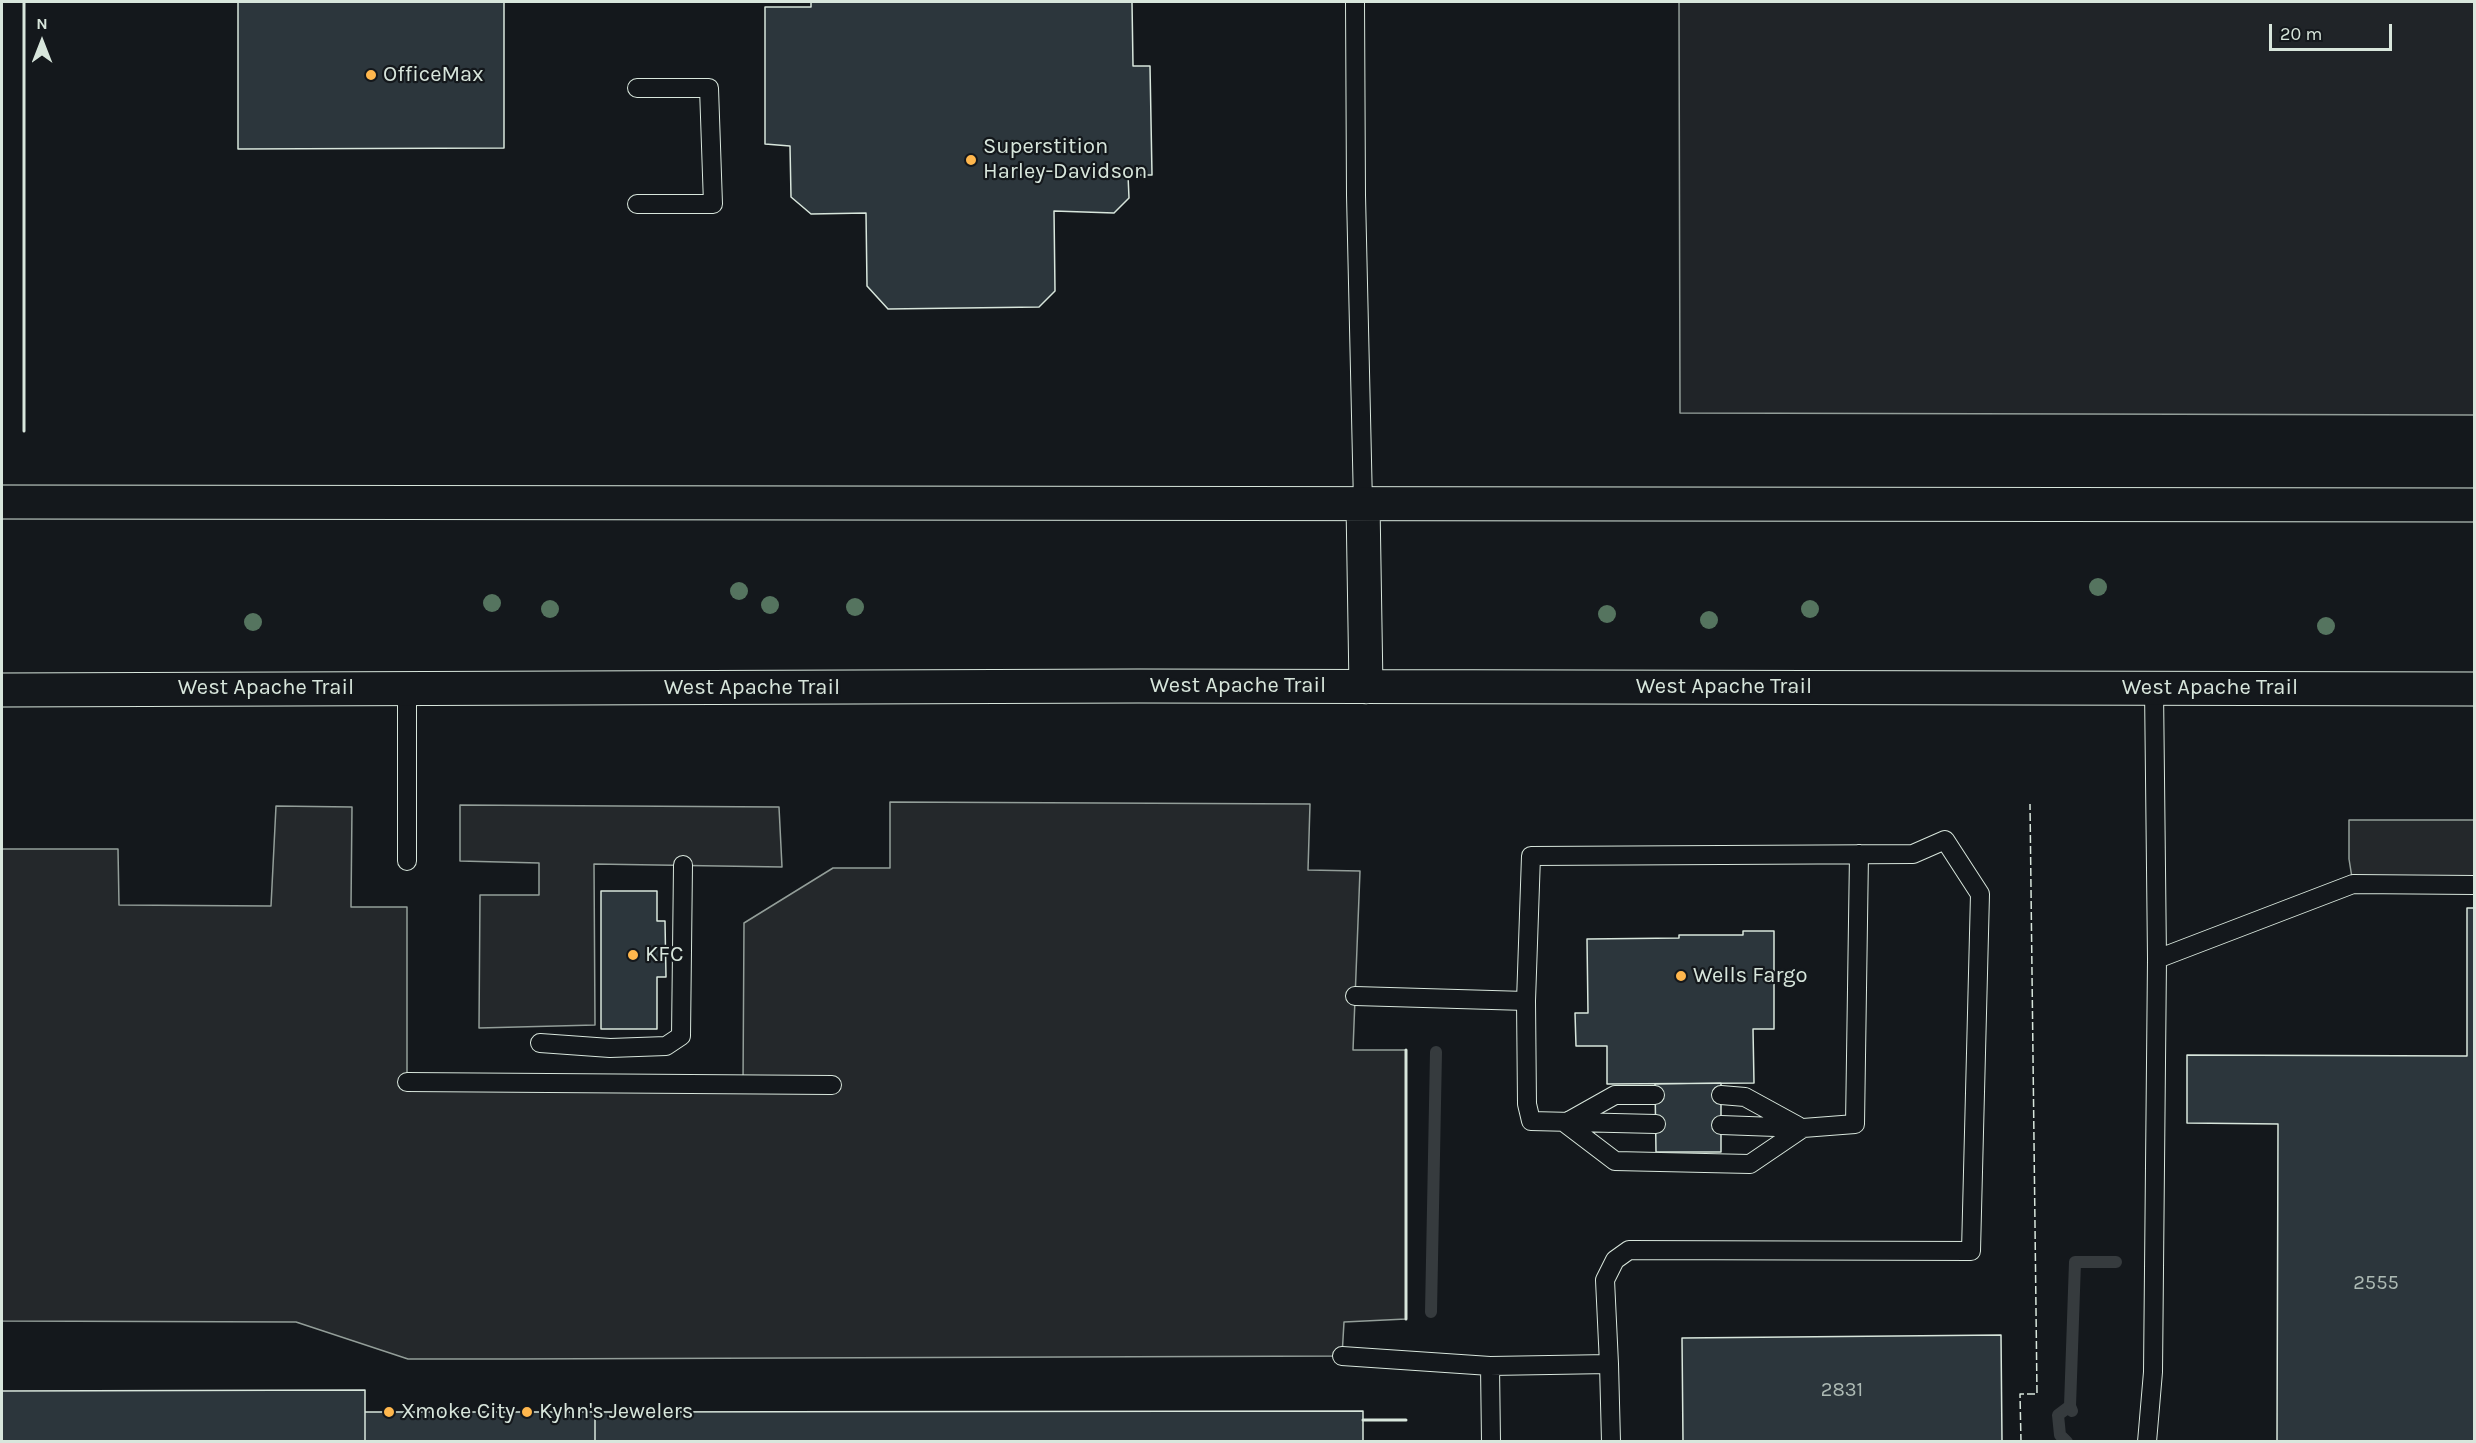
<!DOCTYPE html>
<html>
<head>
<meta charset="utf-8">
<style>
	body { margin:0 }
	#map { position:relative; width:2476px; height:1443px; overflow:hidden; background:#14181c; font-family:Karla,sans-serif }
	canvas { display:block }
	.frame { position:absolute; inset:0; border:3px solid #d8e6dc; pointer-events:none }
	.north { position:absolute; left:12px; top:12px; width:60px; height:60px; -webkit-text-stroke:4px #14181c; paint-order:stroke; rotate:0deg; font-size:16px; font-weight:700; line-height:24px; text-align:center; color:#d8e6dc }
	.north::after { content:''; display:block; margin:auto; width:21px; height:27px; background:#d8e6dc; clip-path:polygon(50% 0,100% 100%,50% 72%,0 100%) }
	.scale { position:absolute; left:2269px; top:24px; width:123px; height:27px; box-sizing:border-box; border:3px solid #d8e6dc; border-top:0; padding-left:8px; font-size:18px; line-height:21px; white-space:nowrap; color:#d8e6dc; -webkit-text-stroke:4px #14181c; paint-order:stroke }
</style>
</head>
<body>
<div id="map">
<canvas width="2476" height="1443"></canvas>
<div class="frame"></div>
<div class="north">N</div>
<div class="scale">20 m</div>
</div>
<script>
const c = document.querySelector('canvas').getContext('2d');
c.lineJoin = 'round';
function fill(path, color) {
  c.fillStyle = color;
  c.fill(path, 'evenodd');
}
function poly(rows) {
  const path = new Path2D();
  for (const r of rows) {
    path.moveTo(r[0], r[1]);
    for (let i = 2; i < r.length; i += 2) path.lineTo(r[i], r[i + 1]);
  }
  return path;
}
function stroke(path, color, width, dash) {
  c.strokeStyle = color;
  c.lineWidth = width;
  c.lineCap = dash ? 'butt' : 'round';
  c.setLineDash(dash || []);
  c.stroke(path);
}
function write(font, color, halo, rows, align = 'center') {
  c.font = font + ' Karla,sans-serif';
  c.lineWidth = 4.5;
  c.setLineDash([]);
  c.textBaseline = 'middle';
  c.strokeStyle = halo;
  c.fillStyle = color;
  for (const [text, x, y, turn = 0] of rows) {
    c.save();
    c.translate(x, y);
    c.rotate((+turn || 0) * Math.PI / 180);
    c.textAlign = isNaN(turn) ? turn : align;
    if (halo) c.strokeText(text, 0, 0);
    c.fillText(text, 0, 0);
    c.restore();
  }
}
const green = poly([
	[1679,2,2474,2,2474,415,1680,413,1679,2]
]);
const parking = poly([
	[890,802,1310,804,1308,870,1360,871,1353,1050,1406,1050,1406,1319,1344,1322,1342,1356,514,1359,408,1359,296,1322,2,1321,2,849,118,849,119,905,271,906,276,806,352,807,351,907,407,907,407,1081,743,1084,744,923,833,868,890,868,890,802],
	[460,805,779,807,782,867,594,864,595,1025,479,1028,480,895,539,895,539,863,460,861,460,805],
	[2349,820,2474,820,2474,885,2353,884,2349,859,2349,820]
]);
const stream = poly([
	[1431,1312,1436,1052],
	[2072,1411,2070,1406,2075,1262,2116,1262],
	[2067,1442,2060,1435,2058,1415,2070,1406]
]);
const building = poly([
	[238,2,504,2,504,148,238,149,238,2],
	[811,2,1132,2,1133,66,1150,66,1152,175,1128,175,1129,198,1114,213,1054,211,1055,291,1039,307,888,309,867,286,866,213,811,214,791,197,790,146,765,144,765,7,811,7,811,2],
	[601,891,657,891,657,921,665,921,666,977,657,977,657,1029,601,1029,601,891],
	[2467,908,2474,908,2474,1442,2277,1442,2278,1124,2187,1123,2187,1055,2467,1056,2467,908],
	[1743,931,1774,931,1774,1029,1753,1029,1754,1083,1607,1084,1607,1046,1576,1046,1575,1013,1588,1013,1587,939,1679,938,1679,935,1743,935,1743,931],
	[1721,1083,1721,1152,1656,1152,1655,1084,1721,1083],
	[2001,1335,2002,1442,1683,1442,1682,1338,2001,1335],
	[365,1390,365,1442,2,1442,2,1391,365,1390],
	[1363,1411,1363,1442,595,1442,595,1412,1363,1411],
	[365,1412,595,1412,595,1442,365,1442,365,1412]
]);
const lane = poly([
	[1355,2,1356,195,1363,504],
	[637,88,709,88,713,204,637,204],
	[407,688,407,861],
	[2157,959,2353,884,2474,885],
	[1355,996,1526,1001],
	[540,1043,610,1048,666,1046,681,1036,683,865],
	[407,1082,832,1085],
	[1721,1095,1745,1097,1798,1126],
	[1567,1122,1615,1095,1655,1095],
	[1565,1123,1615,1161,1750,1164,1803,1128],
	[1721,1125,1803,1128,1855,1124,1859,854],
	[1342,1356,1490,1366,1609,1364,1611,1442],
	[1609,1364,1605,1280,1615,1260,1629,1250,1971,1251,1980,894,1945,840,1913,854,1531,856,1526,1001,1527,1104,1531,1121,1656,1124],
	[1490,1366,1491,1442],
	[2147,1442,2153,1372,2157,959,2154,688]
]);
const primary = poly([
	[2,502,2474,505],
	[1363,504,1366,687],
	[2,690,1138,686,2474,689]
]);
const fence = poly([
	[2021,1442,2020,1394,2037,1394,2030,804]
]);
const wall = poly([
	[24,2,24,431],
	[1406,1050,1406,1319],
	[1363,1420,1406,1420]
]);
const trees = [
	[2098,587],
	[739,591],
	[492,603],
	[770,605],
	[855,607],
	[550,609],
	[1810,609],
	[1607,614],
	[1709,620],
	[253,622],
	[2326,626]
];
const markers = [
	[371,75,6,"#ffb74d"],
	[971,160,6,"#ffb74d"],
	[633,955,6,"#ffb74d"],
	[1681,976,6,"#ffb74d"],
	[389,1412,6,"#ffb74d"],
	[527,1412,6,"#ffb74d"]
];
const numberNames = [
	["2555",2376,1283],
	["2831",1842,1390]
];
const poiNames = [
	["OfficeMax",383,75],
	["Superstition",983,147],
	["Harley-Davidson",983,172],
	["KFC",645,955],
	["Wells Fargo",1693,976],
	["Xmoke City",401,1412],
	["Kyhn's Jewelers",539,1412]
];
const streetNames = [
	["West Apache Trail",1238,686],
	["West Apache Trail",1724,687],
	["West Apache Trail",266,688],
	["West Apache Trail",752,688],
	["West Apache Trail",2210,688]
];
fill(green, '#202428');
stroke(green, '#939e99', 1.5);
fill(parking, '#24282b');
stroke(parking, '#939e99', 1.5);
stroke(stream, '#363b3e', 12);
fill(building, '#2c363c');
stroke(building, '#d8e6dc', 1.5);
stroke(lane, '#d8e6dc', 20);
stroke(primary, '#d8e6dc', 35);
stroke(lane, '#14181c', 18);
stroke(primary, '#14181c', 33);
stroke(fence, '#d8e6dc', 1.5, [8, 3]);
stroke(wall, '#d8e6dc', 3);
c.fillStyle = '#55745f';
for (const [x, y] of trees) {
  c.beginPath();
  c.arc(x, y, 9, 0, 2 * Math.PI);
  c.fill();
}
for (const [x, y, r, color] of markers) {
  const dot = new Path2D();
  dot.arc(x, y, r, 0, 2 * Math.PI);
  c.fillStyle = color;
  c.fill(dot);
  stroke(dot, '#14181c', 2);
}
write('20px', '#adbab4', null, numberNames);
write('22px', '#d8e6dc', '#14181c', poiNames, 'left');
write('22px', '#d8e6dc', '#14181c', streetNames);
</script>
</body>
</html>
